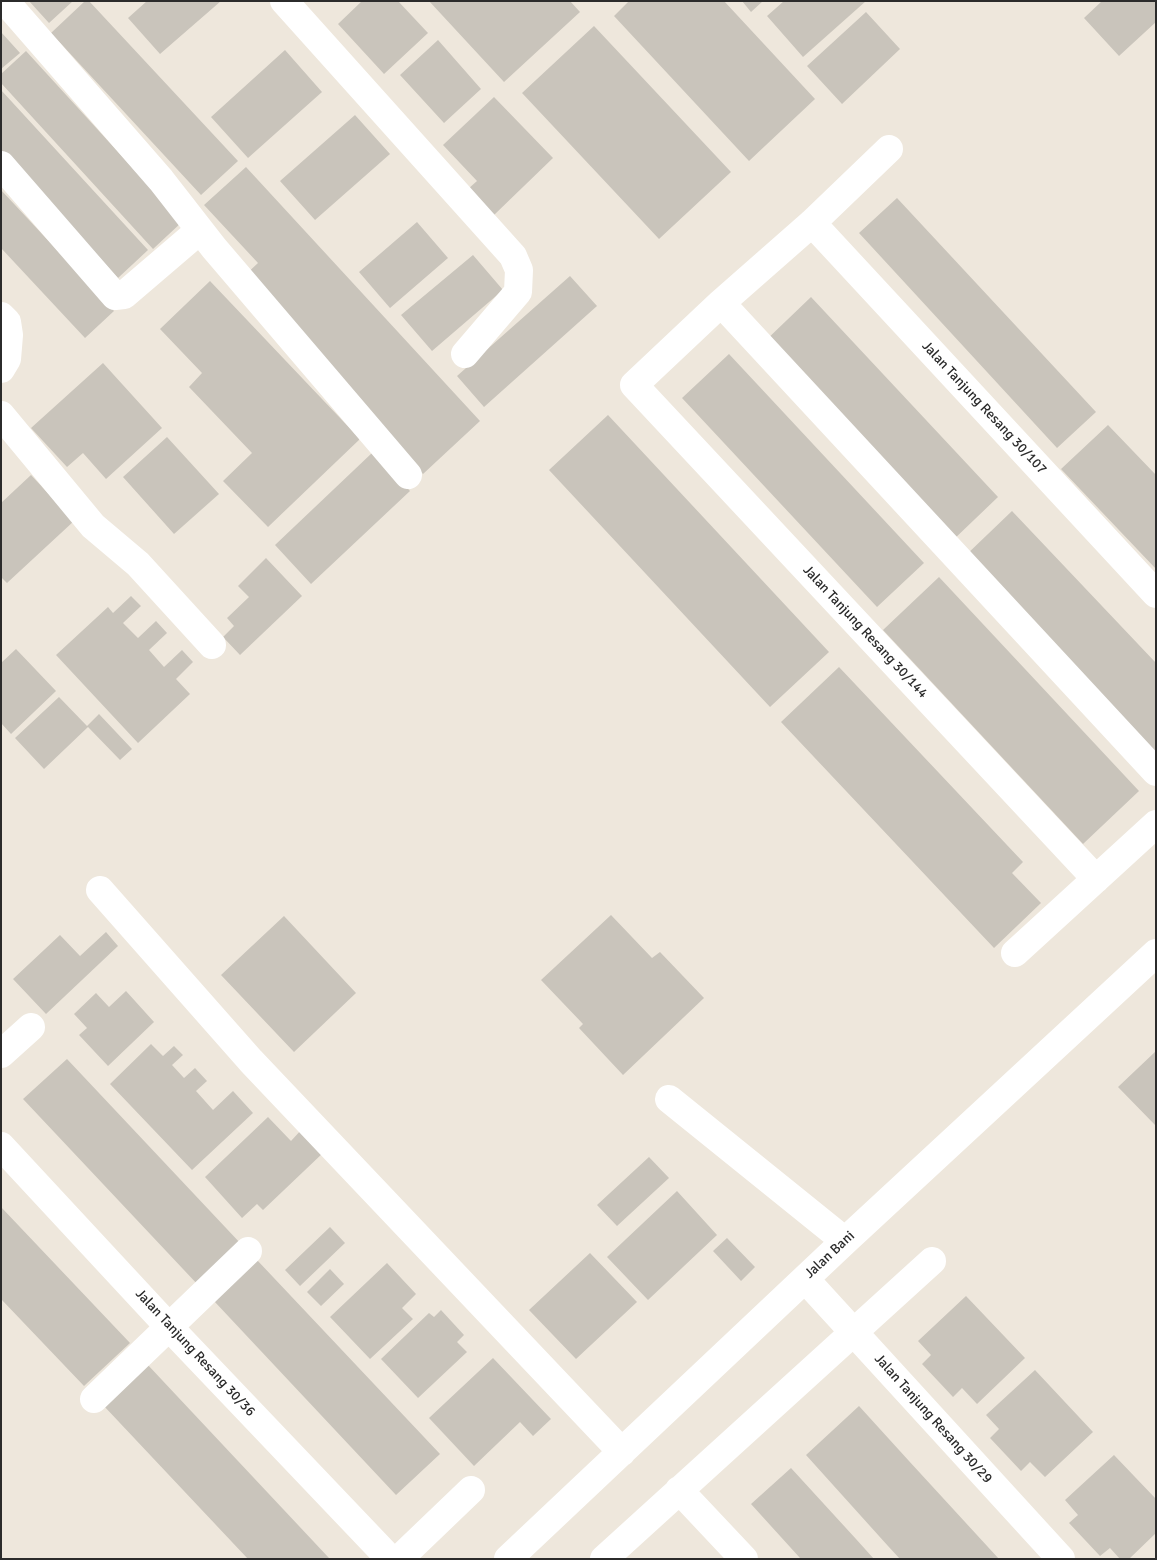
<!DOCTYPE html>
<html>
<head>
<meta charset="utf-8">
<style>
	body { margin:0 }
	#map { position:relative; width:1157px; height:1560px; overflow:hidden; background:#eee7dc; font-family:Signika,sans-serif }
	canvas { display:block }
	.frame { position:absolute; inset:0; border:2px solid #2b2b2b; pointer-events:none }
</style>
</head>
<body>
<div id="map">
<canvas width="1157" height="1560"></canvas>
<div class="frame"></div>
</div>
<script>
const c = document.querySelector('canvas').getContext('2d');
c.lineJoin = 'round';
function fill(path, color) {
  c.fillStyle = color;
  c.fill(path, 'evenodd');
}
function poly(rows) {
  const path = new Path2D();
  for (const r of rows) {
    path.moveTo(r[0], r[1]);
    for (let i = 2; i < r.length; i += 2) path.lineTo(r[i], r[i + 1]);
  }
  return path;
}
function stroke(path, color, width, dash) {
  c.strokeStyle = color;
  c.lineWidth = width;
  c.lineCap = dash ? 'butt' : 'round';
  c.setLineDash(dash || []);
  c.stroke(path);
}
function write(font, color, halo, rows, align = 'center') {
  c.font = font + ' Signika,sans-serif';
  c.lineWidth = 4;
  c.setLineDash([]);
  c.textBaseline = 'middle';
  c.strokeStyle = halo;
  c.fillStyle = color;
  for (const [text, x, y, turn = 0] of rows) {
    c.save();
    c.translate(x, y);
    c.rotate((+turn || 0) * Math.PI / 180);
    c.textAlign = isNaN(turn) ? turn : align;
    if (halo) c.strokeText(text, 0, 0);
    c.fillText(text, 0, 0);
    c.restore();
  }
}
const building = poly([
	[29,1,73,1,49,23],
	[85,1,89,1,238,161,201,195,51,33],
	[147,1,221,1,160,54,128,18],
	[362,1,398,1,428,33,384,74,338,24],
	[429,1,570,1,580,12,504,82],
	[629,1,724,1,815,99,749,161,614,16],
	[742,1,763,1,751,12],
	[784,1,866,1,803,57,767,16],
	[1102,1,1156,1,1156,22,1119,56,1084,18],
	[866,12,900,49,842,104,807,66],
	[594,26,731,172,659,239,522,93],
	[1,32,20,53,1,69],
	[438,40,481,89,444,123,400,75],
	[285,50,322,92,248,158,211,117],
	[26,51,182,222,153,249,1,83,1,74],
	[1,90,148,250,118,278,1,150],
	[494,97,553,158,494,215,468,189,477,181,443,145],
	[355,115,390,154,315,220,280,181],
	[246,167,480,421,423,474,242,278,258,263,204,205],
	[1,190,114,311,85,338,1,248],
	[897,198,1096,412,1057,448,859,233],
	[417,222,448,258,390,308,359,272],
	[473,255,503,290,432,351,401,315],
	[570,276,597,306,484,407,457,376],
	[210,281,360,439,268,527,223,481,252,453,189,387,202,373,160,329],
	[811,297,998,497,951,542,763,343],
	[729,354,924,563,877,607,682,398],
	[103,363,162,428,106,479,83,453,67,467,31,428],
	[608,415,829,652,770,707,549,470],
	[1108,425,1156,475,1156,569,1061,469],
	[167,437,219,494,174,534,123,477],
	[373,452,410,491,311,584,275,545],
	[31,475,74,521,7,583,1,577,1,503],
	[1012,511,1156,663,1156,759,964,557],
	[266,558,302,596,240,655,223,637,234,626,227,618,249,597,238,586],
	[939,577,1139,791,1083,844,883,630],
	[131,596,141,606,123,623,138,638,156,621,167,633,149,650,164,667,182,650,193,662,176,679,190,694,138,743,56,655,108,607,113,613],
	[16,649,56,691,11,734,1,723,1,663],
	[839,667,1023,862,1012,873,1041,903,994,948,781,722],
	[59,697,87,726,99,714,132,749,120,760,88,727,44,769,15,738],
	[611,915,652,958,660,952,704,998,623,1075,579,1028,583,1024,541,980],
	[284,916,356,993,294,1052,221,975],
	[106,932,118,946,46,1014,13,979,60,935,80,956],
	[126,991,154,1022,108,1066,79,1035,87,1028,74,1014,96,993,109,1007],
	[151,1044,163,1056,174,1046,183,1055,172,1065,184,1078,195,1068,207,1081,196,1091,213,1110,233,1091,253,1113,192,1170,110,1084],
	[1156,1051,1156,1126,1118,1087],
	[67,1059,242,1245,199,1286,23,1099],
	[268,1117,291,1141,302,1129,324,1152,263,1210,257,1204,242,1218,205,1177],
	[649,1157,669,1178,617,1226,597,1205],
	[677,1191,717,1235,648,1300,607,1257],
	[1,1207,130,1343,84,1386,1,1299],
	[330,1227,345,1243,300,1286,285,1270],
	[727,1238,755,1267,741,1281,713,1251],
	[590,1253,637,1302,576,1359,529,1310],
	[257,1260,440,1454,396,1495,214,1301],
	[387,1263,416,1294,402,1308,413,1319,370,1359,330,1317],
	[330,1269,344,1284,321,1306,307,1292],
	[966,1296,1025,1358,977,1404,962,1388,953,1397,938,1381,922,1364,931,1355,918,1341],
	[441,1310,464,1335,457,1342,467,1352,418,1398,381,1359,429,1313,434,1317],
	[493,1358,551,1419,533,1436,520,1422,474,1466,429,1418],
	[147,1364,329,1558,328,1559,248,1559,103,1405],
	[1035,1370,1093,1432,1045,1477,1030,1462,1021,1471,990,1438,999,1429,986,1415],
	[859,1406,909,1461,999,1559,900,1559,888,1546,806,1455],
	[1114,1455,1156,1499,1156,1533,1129,1559,1120,1559,1110,1548,1100,1556,1069,1523,1078,1515,1065,1500],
	[791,1468,856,1539,874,1559,800,1558,751,1504]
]);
const minor = poly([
	[5,1,161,180,214,248,408,475],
	[284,1,513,256,519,270,518,292,465,354],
	[889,149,812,223,721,303,634,385,1096,879],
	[1,165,115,296,124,295,200,230],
	[812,223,1156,594],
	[721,303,1156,772],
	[1,316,7,322,9,335,7,359,1,369],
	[1,415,93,526,138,564,212,645],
	[100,890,251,1061,622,1452],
	[1015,953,1156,824],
	[1,1054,31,1027],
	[669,1099,845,1241],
	[1,1146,169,1327,390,1559],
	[805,1279,1061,1559],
	[94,1399,248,1251],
	[679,1490,744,1559],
	[399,1559,471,1490],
	[508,1559,845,1241,1156,953],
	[604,1559,932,1261]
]);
const streetNames = [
	["Jalan Tanjung Resang 30/107",984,408,47],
	["Jalan Tanjung Resang 30/144",865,632,47],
	["Jalan Bani",830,1255,-43],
	["Jalan Tanjung Resang 30/36",195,1353,47],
	["Jalan Tanjung Resang 30/29",933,1419,48]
];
fill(building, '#c9c4bb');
stroke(minor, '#fff', 28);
write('14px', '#2b2b2b', '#fff', streetNames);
</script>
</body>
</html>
